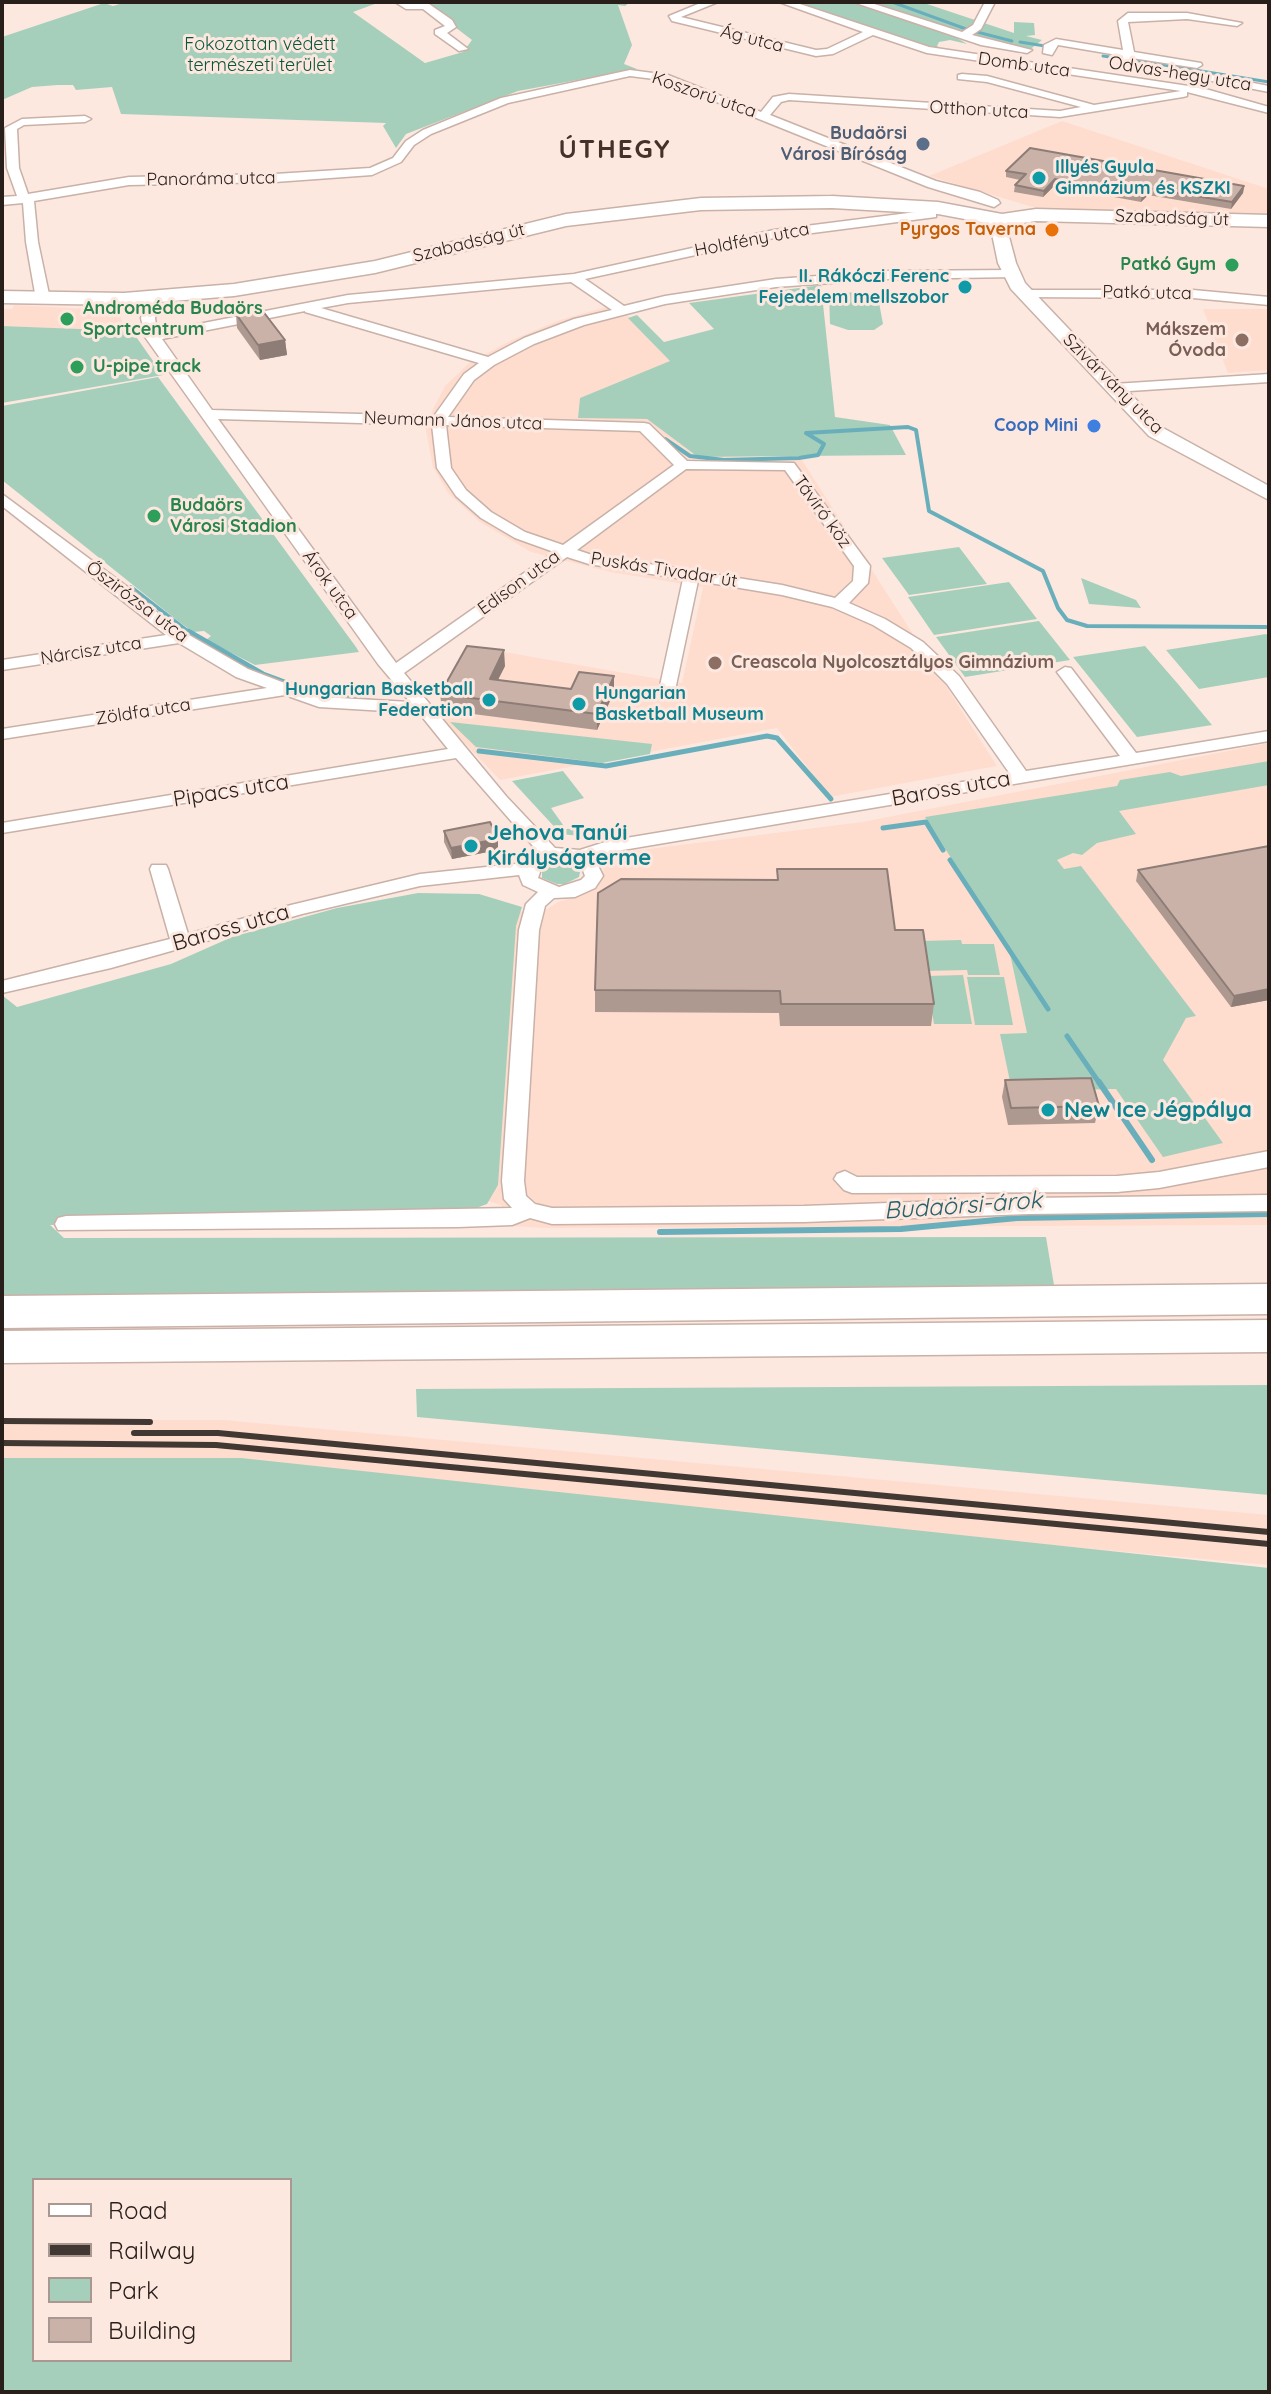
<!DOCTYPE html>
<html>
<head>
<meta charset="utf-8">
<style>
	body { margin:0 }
	#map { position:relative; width:1271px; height:2394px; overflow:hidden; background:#fde8e0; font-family:Quicksand,sans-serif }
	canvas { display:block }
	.frame { position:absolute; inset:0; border:4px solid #281f1b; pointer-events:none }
	.legend { position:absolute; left:32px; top:2178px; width:260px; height:184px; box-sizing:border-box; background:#fde8e0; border:2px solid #a89891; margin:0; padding:10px 14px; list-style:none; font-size:24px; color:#281f1b }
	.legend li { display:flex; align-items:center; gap:16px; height:40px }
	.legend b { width:40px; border:2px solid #a89891 }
</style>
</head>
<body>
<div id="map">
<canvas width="1271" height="2394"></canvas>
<div class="frame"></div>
<ul class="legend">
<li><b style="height:10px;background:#fff"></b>Road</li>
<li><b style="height:10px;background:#423833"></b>Railway</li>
<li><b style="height:22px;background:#a6cfbb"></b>Park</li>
<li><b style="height:22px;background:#cab2a8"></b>Building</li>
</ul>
</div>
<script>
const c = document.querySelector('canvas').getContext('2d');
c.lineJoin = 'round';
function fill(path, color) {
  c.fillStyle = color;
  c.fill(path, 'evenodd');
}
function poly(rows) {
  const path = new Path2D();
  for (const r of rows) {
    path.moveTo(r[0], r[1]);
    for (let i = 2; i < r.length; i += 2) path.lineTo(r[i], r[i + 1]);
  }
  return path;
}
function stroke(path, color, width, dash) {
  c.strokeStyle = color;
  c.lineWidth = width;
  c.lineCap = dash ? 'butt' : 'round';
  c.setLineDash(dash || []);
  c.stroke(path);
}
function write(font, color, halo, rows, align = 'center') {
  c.font = font + ' Quicksand,sans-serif';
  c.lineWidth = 6;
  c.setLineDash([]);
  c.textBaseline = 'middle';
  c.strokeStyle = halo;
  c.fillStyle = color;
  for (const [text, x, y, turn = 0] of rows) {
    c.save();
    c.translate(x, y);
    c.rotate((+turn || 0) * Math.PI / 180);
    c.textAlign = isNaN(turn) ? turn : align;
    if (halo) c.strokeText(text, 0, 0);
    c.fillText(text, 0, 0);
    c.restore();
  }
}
const built = poly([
	[1062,121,1269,189,1269,215,1036,208,929,176],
	[617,304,671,361,581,398,578,417,647,419,698,457,800,457,997,766,830,797,777,728,500,780,438,715,470,646,682,683,703,587,610,572,531,552,480,522,448,493,433,467,425,425,445,386,469,363,512,340,560,320],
	[14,305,110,310,120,315,125,331,2,326,2,309,12,309],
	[1203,309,1269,309,1269,370,1228,373],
	[1269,743,1269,1225,548,1228,509,1226,501,1205,474,1197,508,909,538,915,558,902,589,892,598,887,604,868,612,861,633,851,862,822],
	[2,1420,224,1420,1269,1515,1269,1565,212,1469,2,1470]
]);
const green = poly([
	[126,2,380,2,353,12,425,63,463,52,472,40,426,5,413,8,405,2,630,2,625,6,618,5,632,45,624,64,637,69,518,91,406,134,396,148,383,126,386,123,121,114,112,87,76,90,73,85,58,85,32,87,2,100,2,37,104,3,113,6],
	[782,2,921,2,1014,33,1014,22,1034,23,1035,35,1026,36,1042,40,1028,51,942,29,967,44,950,40,939,42,937,46,941,49,936,50],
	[821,285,835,417,890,425,906,455,698,457,647,419,578,418,580,398,670,361,628,318,637,315,664,342,714,329,689,303],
	[877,292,883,324,874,330,848,330,830,324,829,293],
	[2,326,132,331,163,375,2,403],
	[158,377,356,647,359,652,255,665,206,640,211,636,204,631,193,632,178,621,2,480,2,406],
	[959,547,987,584,909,595,882,558],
	[1081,578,1136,600,1141,608,1089,604],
	[1009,582,1037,619,934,635,908,597],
	[1039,621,1070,660,965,677,936,637],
	[1266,634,1269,637,1269,677,1199,689,1166,650],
	[1145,646,1178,684,1212,725,1137,737,1073,657],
	[450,722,652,744,650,754,602,763,476,747],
	[1269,761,1269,785,1119,811,1136,834,1097,843,1082,855,1073,853,1057,860,1064,869,1081,866,1196,1016,1186,1018,1163,1060,1223,1143,1163,1157,1116,1089,1012,1091,1000,1034,1027,1033,1009,949,925,817,1117,786,1120,780,1170,772,1181,776],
	[563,771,584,798,551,808,566,829,583,828,590,837,561,834,512,781],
	[555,861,572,863,580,872,579,877,565,884,557,884,542,878,542,868],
	[418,893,479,894,522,907,516,926,498,1185,487,1204,460,1214,50,1225,64,1238,1046,1237,1054,1285,2,1299,2,995,17,1007,171,964,232,937,337,908],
	[961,940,962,944,994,944,1000,975,968,975,967,970,925,971,920,941],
	[963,975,972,1024,934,1024,926,976],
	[967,977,1004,977,1013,1025,975,1025],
	[1269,1385,1269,1495,417,1417,416,1389],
	[2,1458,241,1458,1269,1568,1269,2392,2,2392],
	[34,2180,290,2180,290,2360,34,2360]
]);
const streamFar3 = poly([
	[892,2,966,29],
	[977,32,1012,41],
	[1020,42,1045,46],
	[1103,56,1123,59],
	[1133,60,1269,82]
]);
const streamFar2 = poly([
	[665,439,690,456,724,460,799,458,818,455,824,444,806,433,908,427,916,430,929,511,1043,571,1058,608,1067,620,1087,626,1266,627],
	[131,587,190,633]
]);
const streamFar1 = poly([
	[188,631,263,674,290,684,369,701],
	[479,751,606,766,767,736,777,738,831,799],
	[883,828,926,822,943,850],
	[950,860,1048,1009],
	[1067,1036,1100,1084]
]);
const stream = poly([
	[1099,1082,1152,1160],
	[660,1232,901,1229,1017,1218,1269,1214]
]);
const street = poly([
	[395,2,429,4,452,20,456,27,447,33,468,49,459,51,435,34,435,30,445,26,423,9,406,9,395,2],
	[703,2,718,2,681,17,816,50,827,49,863,32,779,2,794,2,929,47,1202,88,1269,107,1269,113,1187,92,1187,96,1183,97,1060,117,789,100,781,102,770,115,936,181,980,192,998,200,1000,203,994,207,928,187,662,80,630,76,508,103,431,134,414,145,401,162,372,175,275,182,129,185,34,201,38,242,50,299,43,303,36,299,26,242,23,203,2,205,2,197,17,196,7,168,5,128,22,119,85,116,91,119,85,122,24,125,17,129,19,168,28,194,129,177,275,174,370,168,393,158,406,141,423,130,501,98,630,70,668,75,761,112,773,97,789,94,1060,111,1081,107,987,82,958,79,958,75,962,74,987,76,1094,105,1181,91,927,53,873,35,833,54,816,56,672,21,669,16,703,2],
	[853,2,868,2,962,32,973,25,985,2,995,2,981,29,972,35,1032,50,1027,53,981,45,853,2],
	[1128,13,1187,13,1242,23,1237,26,1187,19,1128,22,1134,52,1201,63,1202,65,1197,68,1132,58,1124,67,1119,64,1123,56,1058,45,1052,55,1043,53,1044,45,1056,39,1123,50,1118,21,1128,13],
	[1180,69,1269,86,1269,92,1176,74,1176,70,1180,69],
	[932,210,936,211,936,217,774,238,585,279,624,306,665,296,776,279,888,271,1012,270,1018,274,1017,277,888,279,776,287,665,304,584,325,534,344,494,365,474,380,448,417,644,423,649,424,687,461,794,463,870,566,868,583,849,603,885,619,923,642,959,676,1026,771,1120,756,1057,672,1065,667,1071,668,1136,753,1269,731,1269,741,611,852,594,857,603,876,595,888,575,897,554,898,545,906,539,930,524,1181,526,1196,535,1204,552,1208,804,1206,1029,1198,1269,1195,1269,1211,1029,1214,804,1222,552,1224,530,1218,512,1225,458,1227,58,1230,55,1224,58,1218,66,1216,512,1208,504,1199,502,1181,519,930,526,904,538,892,523,885,519,875,420,886,302,914,111,968,2,993,2,981,170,939,150,869,152,865,166,865,168,869,188,934,291,905,420,874,524,863,527,858,539,853,456,758,2,833,2,823,448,749,419,713,319,707,285,695,2,739,2,729,267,688,236,677,179,643,2,670,2,660,166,635,2,506,2,494,137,594,170,624,248,669,321,697,410,702,378,664,145,337,141,318,149,294,161,297,155,318,157,332,348,295,574,274,774,230,932,210],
	[571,282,612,310,574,319,524,338,488,357,321,308,348,303,571,282],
	[305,311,305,312,479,363,464,374,434,416,212,410,162,339,305,311],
	[218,419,432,425,437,468,456,496,481,518,515,538,554,552,396,663,218,419],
	[446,425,640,431,674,465,563,545,525,532,491,512,466,490,451,468,446,425],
	[686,469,785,470,854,566,853,581,835,598,782,585,592,555,577,550,686,469],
	[567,557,589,564,683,579,658,695,660,699,672,699,674,695,698,581,782,595,832,607,873,625,911,648,947,684,1010,774,608,841,580,850,555,848,506,796,404,673,567,557],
	[559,859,581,865,585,876,581,880,559,887,538,878,542,866,559,859],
	[1025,290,1193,290,1269,297,1269,305,1193,298,1020,297,1020,291,1025,290],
	[1269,374,1269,382,1114,392,1107,388,1114,384,1269,374],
	[1269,1151,1269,1167,1159,1188,1117,1192,852,1193,844,1190,834,1179,837,1174,845,1171,857,1177,1117,1176,1159,1172,1269,1151]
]);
const secondary = poly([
	[989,214,995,215,1008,233,1016,263,1025,283,1163,428,1269,486,1269,500,1149,436,1011,289,998,263,992,234,981,219,989,214]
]);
const primary = poly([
	[832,196,938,202,1002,214,1036,209,1269,215,1269,227,1036,221,1002,226,938,214,832,208,701,210,566,226,375,273,234,296,124,305,2,303,2,291,124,293,234,284,375,261,566,214,701,198,832,196]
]);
const highway = poly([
	[1269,1284,1269,1314,2,1328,2,1296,1269,1284],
	[1269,1320,1269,1352,2,1363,2,1331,1269,1320]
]);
const rail = poly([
	[2,1421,150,1422],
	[134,1433,218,1433,1269,1532],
	[2,1443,216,1445,1269,1544]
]);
const wall = poly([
	[1006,171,1244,186,1243,193,1231,209,1148,195,1141,202,1054,186,1043,197,1014,192,1015,185,1020,180,1006,177],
	[236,314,285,340,287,355,260,360,237,328],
	[505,666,498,680,571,689,614,692,597,730,442,710,440,694],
	[444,831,498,850,452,859,444,842],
	[777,869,895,930,934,1004,931,1026,780,1026,779,1013,595,1012,595,990,777,880],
	[1138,870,1269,1000,1231,1007,1136,881],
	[1005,1080,1099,1106,1095,1123,1008,1125,1002,1097]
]);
const shadedWall = poly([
	[1055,179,1054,186,1043,197,1044,191],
	[1244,186,1243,193,1231,209,1232,202],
	[1149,188,1148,195,1141,202,1142,195],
	[285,340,287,355,260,360,258,345],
	[504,650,505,666,490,695,490,679],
	[614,676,614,692,597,730,597,714],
	[498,839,498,850,452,859,451,848],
	[1269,989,1269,1000,1231,1007,1234,996]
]);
const building = poly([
	[1030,148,1244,186,1232,202,1149,188,1142,195,1055,179,1044,191,1015,185,1026,174,1006,171,1030,148],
	[262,310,285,340,258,345,236,314,262,310],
	[467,646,504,650,490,679,571,689,579,672,614,676,597,714,440,694,467,646],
	[490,822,498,839,451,848,444,831,490,822],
	[1269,846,1269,989,1234,996,1138,870,1269,846],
	[777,869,887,869,895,930,923,930,934,1004,781,1004,780,991,595,990,598,893,621,879,778,880,777,869],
	[1091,1078,1099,1106,1011,1108,1005,1080,1091,1078]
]);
const markers = [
	[923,144,8,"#5c6f8a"],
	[1039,178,8,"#0f9aa8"],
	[1052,230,8,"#e8710a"],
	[1232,265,8,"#2e9e5b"],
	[965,287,8,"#0f9aa8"],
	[67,319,8,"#2e9e5b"],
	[1242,340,8,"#8d6e63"],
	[77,367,8,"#2e9e5b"],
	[1094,426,8,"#3f7fe0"],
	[154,516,8,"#2e9e5b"],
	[715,663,8,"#8d6e63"],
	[489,700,8,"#0f9aa8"],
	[579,704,8,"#0f9aa8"],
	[471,846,8,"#0f9aa8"],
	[1048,1110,8,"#0f9aa8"]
];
const farStreetnames = [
	["Ág utca",752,39,14],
	["Domb utca",1024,65,8],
	["Odvas-hegy utca",1180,74,9],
	["Koszorú utca",704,95,19],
	["Otthon utca",979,110,3],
	["Panoráma utca",211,179,-1],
	["Szabadság út",1172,218,2],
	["Holdfény utca",752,240,-11],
	["Szabadság út",469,243,-14],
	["Patkó utca",1147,293,1],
	["Szivárvány utca",1113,384,45],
	["Neumann János utca",453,421,2],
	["Távíró köz",822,512,54],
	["Puskás Tivadar út",664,570,9],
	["Edison utca",519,583,-36],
	["Árok utca",330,585,54],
	["Őszirózsa utca",137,602,37],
	["Nárcisz utca",91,651,-9],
	["Zöldfa utca",143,712,-9]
];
const farParknames = [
	["Fokozottan védett",260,45],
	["természeti terület",260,66]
];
const farServicenames = [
	["Budaörsi",907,134],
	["Városi Bíróság",907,155]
];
const farCulturenames = [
	["Illyés Gyula",1055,168],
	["Gimnázium és KSZKI",1055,189],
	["II. Rákóczi Ferenc",949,277,"right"],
	["Fejedelem mellszobor",949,298,"right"],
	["Hungarian Basketball",473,690,"right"],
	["Federation",473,711,"right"],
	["Hungarian",595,694],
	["Basketball Museum",595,715]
];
const farFoodnames = [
	["Pyrgos Taverna",1036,230]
];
const farLeisurenames = [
	["Patkó Gym",1216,265,"right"],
	["Androméda Budaörs",83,309],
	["Sportcentrum",83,330],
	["U-pipe track",93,367],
	["Budaörs",170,506],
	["Városi Stadion",170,527]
];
const farEducationnames = [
	["Mákszem",1226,330],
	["Óvoda",1226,351],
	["Creascola Nyolcosztályos Gimnázium",731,663,"left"]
];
const farShopnames = [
	["Coop Mini",1078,426]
];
const streetNames = [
	["Baross utca",951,789,-10],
	["Pipacs utca",231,791,-9],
	["Baross utca",231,928,-16]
];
const cultureNames = [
	["Jehova Tanúi",487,833],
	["Királyságterme",487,858],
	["New Ice Jégpálya",1064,1110]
];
const waterNames = [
	["Budaörsi-árok",963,1206,-4]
];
const farDistrictnames = [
	["ÚTHEGY",615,150]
];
fill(built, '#feddcf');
fill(green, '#a6cfbb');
stroke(streamFar3, '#69afbb', 3);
stroke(streamFar2, '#69afbb', 4);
stroke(streamFar1, '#69afbb', 5);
stroke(stream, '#69afbb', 6);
stroke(street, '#c9b1a7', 3);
stroke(secondary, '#c9b1a7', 3);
stroke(primary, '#c9b1a7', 3);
stroke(highway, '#c9b1a7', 3);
fill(street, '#fff');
fill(secondary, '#fff');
fill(primary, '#fff');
fill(highway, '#fff');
stroke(rail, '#423833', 6);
fill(wall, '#ae9990');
fill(shadedWall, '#8d7d76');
fill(building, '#cab2a8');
stroke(building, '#8d7d76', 2);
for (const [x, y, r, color] of markers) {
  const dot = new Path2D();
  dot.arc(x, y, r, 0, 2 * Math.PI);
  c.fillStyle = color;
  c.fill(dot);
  stroke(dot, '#fde8e0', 3);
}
write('18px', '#281f1b', '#fde8e0', farStreetnames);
write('18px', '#08563c', '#fde8e0', farParknames);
write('bold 18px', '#4e5e75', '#fde8e0', farServicenames, 'right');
write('bold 18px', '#0d838f', '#fde8e0', farCulturenames, 'left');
write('bold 18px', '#c56008', '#fde8e0', farFoodnames, 'right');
write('bold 18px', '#27864d', '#fde8e0', farLeisurenames, 'left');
write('bold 18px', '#785e54', '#fde8e0', farEducationnames, 'right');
write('bold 18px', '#366cbe', '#fde8e0', farShopnames, 'right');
write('22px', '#281f1b', '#fde8e0', streetNames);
write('bold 22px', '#0d838f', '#fde8e0', cultureNames, 'left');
write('italic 24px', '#266169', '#fde8e0', waterNames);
c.letterSpacing = '2px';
write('bold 26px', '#443129', '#fde8e0', farDistrictnames);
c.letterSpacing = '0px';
</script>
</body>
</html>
